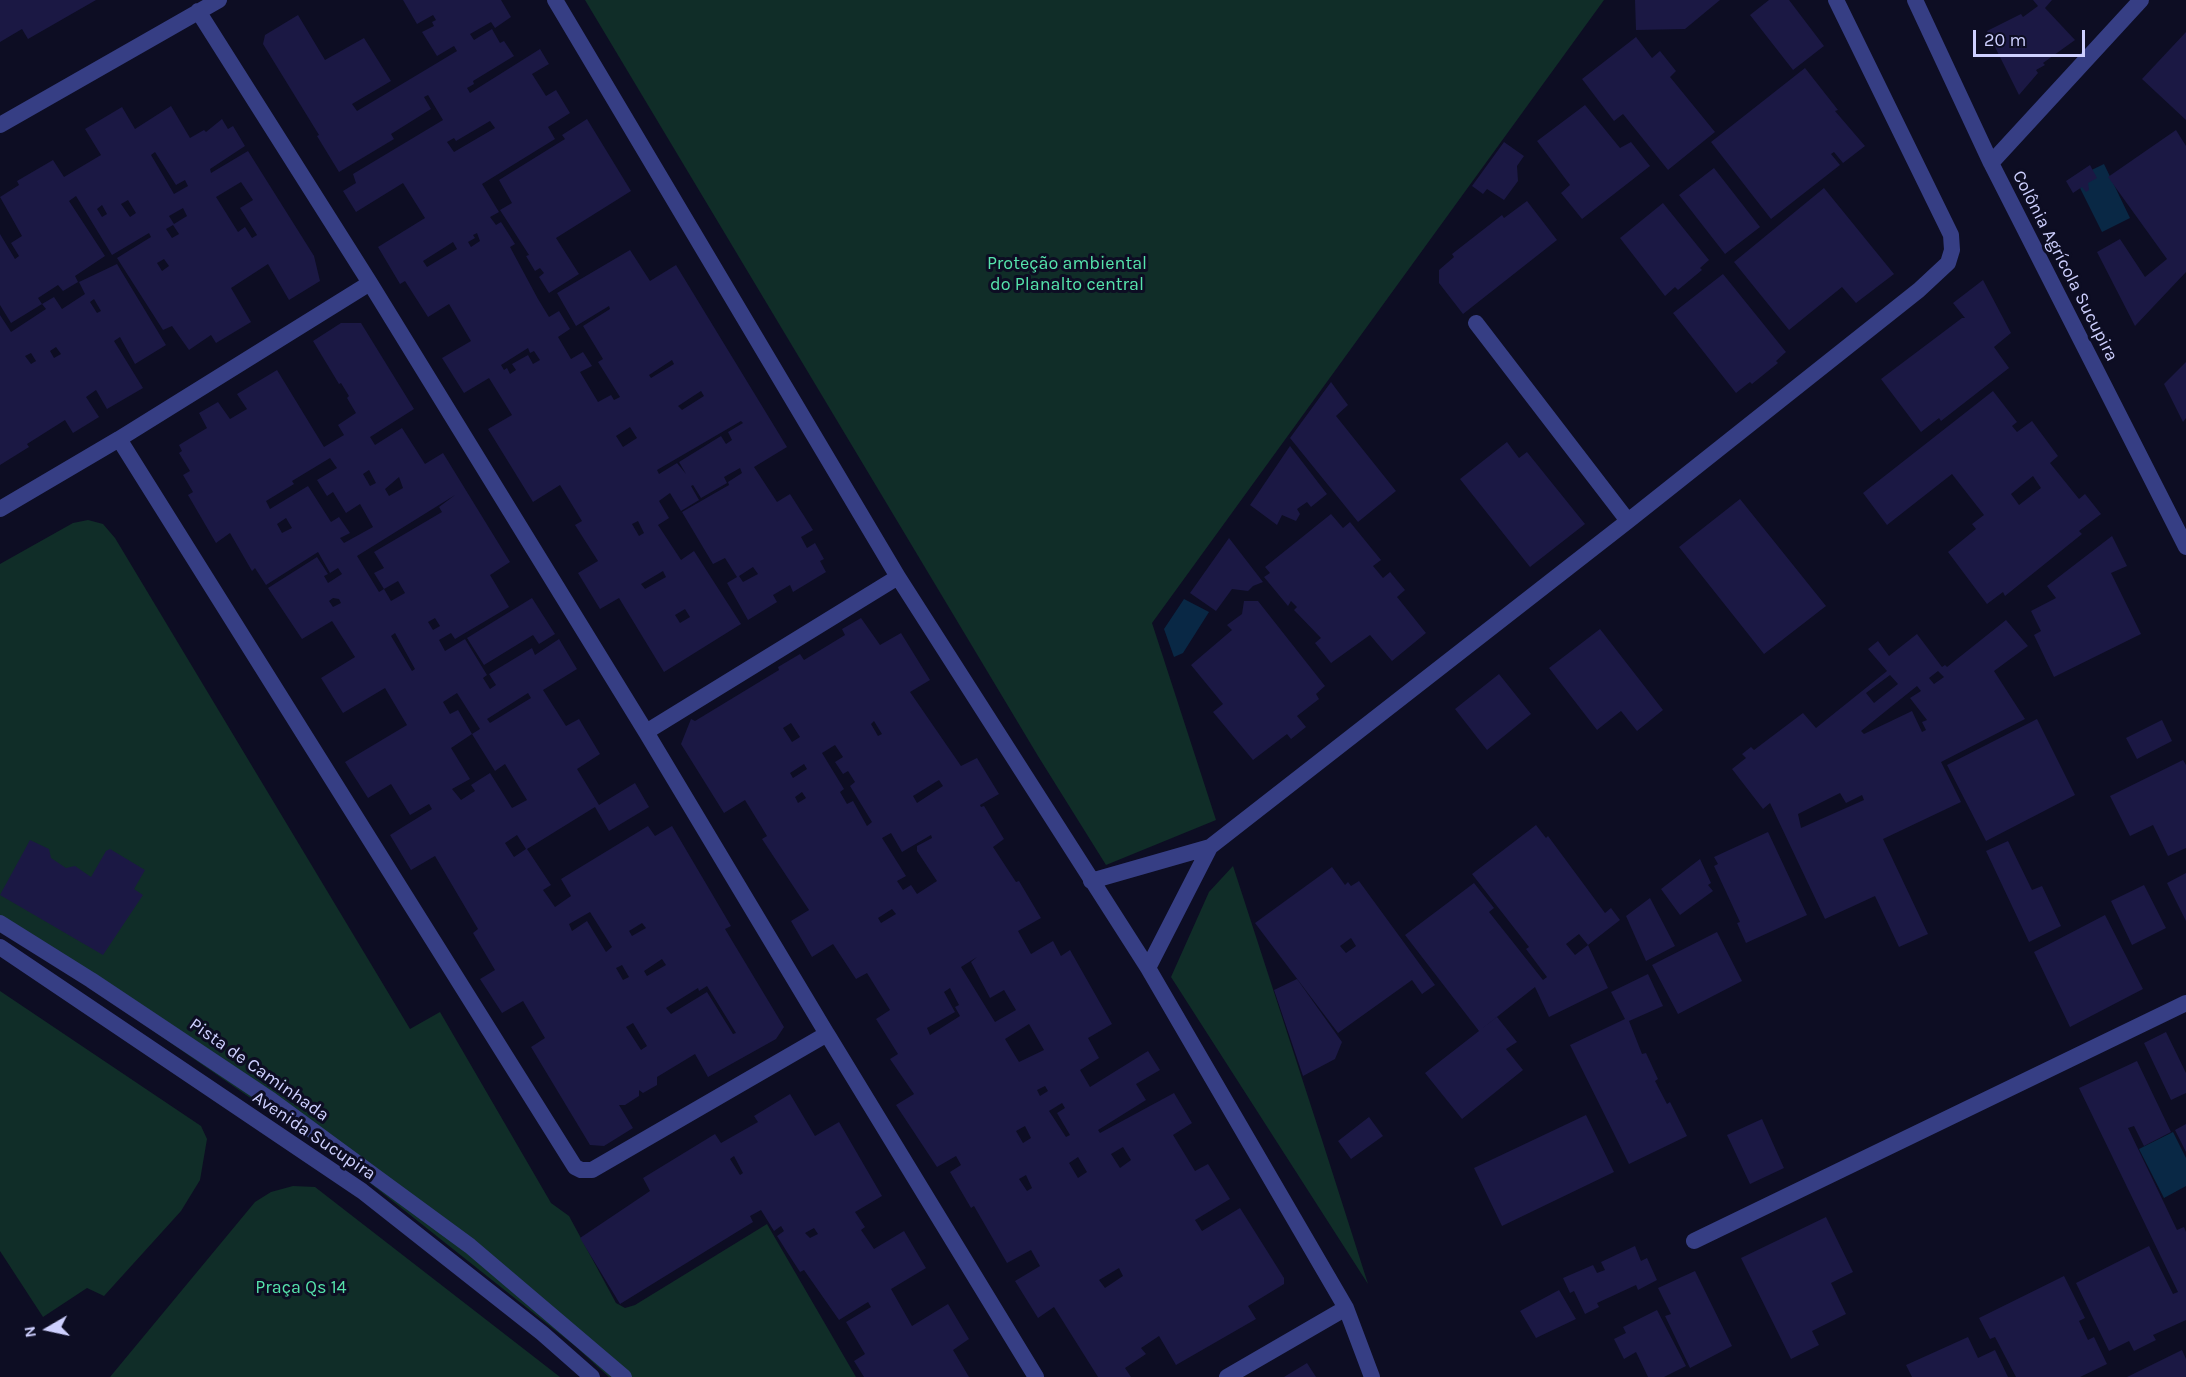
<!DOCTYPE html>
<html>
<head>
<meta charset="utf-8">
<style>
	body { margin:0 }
	#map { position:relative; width:2186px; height:1377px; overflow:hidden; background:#0d0d23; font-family:Karla,sans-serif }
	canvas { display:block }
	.north { position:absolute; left:18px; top:1299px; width:60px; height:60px; -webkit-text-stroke:4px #0d0d23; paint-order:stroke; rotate:261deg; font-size:16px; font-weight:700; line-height:24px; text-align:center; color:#ced0ff }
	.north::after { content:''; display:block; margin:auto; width:21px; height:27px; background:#ced0ff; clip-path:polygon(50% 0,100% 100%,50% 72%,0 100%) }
	.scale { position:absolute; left:1973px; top:30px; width:112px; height:27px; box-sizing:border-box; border:3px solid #ced0ff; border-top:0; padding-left:8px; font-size:18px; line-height:21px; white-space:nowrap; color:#ced0ff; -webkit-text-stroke:4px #0d0d23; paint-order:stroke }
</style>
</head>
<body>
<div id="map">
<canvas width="2186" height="1377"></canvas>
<div class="north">N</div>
<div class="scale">20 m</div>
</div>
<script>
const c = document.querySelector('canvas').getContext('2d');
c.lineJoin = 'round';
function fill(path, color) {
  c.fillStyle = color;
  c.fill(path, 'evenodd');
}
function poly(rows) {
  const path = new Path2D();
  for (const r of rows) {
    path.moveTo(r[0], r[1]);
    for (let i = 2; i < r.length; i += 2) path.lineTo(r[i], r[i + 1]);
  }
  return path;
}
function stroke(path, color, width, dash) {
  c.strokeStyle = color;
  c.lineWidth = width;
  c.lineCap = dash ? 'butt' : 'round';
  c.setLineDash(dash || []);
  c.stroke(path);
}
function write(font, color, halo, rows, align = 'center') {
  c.font = font + ' Karla,sans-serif';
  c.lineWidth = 6;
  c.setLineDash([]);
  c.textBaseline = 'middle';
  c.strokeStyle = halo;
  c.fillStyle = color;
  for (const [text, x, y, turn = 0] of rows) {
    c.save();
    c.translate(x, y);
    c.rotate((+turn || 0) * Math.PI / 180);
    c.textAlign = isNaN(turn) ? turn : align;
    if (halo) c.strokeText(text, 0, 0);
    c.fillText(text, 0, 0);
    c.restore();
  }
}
const green = poly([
	[585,0,1604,0,1152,623,1216,820,1106,865,1038,756],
	[88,520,103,524,115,538,410,1029,440,1012,551,1203,569,1216,616,1303,625,1308,635,1305,767,1224,856,1377,609,1377,575,1346,346,1164,0,925,0,564,73,523],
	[1233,866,1323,1143,1368,1284,1171,977,1209,892],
	[0,991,201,1126,207,1139,200,1180,181,1211,104,1296,87,1288,43,1317,0,1251],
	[293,1186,315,1187,560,1377,110,1377,255,1202,271,1192]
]);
const water = poly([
	[2104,164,2130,218,2102,232,2075,178],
	[1184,599,1209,612,1183,653,1174,657,1164,629],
	[2173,1132,2186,1158,2186,1186,2164,1198,2139,1149]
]);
const building = poly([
	[0,0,96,0,28,39,22,29,0,42],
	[403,0,501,0,511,17,495,28,491,22,470,34,474,40,492,29,500,43,504,41,514,56,473,81,474,84,467,88,470,93,540,49,549,64,532,74,546,96,556,90,570,113,548,127,555,139,482,184,499,212,490,217,496,225,501,222,515,244,510,247,538,299,549,317,559,311,570,329,558,337,571,359,583,352,592,366,580,372,598,402,611,395,614,400,620,397,598,362,603,359,583,326,610,309,609,306,576,326,557,293,630,250,650,281,676,265,787,447,754,467,777,502,790,494,813,530,801,537,807,548,815,543,824,559,820,561,826,572,793,592,790,585,773,595,777,602,748,620,727,583,737,577,725,558,713,564,682,512,729,485,728,482,742,473,740,468,724,477,727,483,701,498,693,485,691,486,699,500,681,511,670,493,659,501,669,518,658,525,681,560,694,551,741,624,664,672,619,598,600,609,578,573,598,561,575,525,582,521,560,485,533,502,488,429,512,415,489,378,464,393,442,358,471,341,449,304,428,317,405,281,400,284,378,247,425,218,403,183,356,212,343,191,356,183,353,174,443,120,428,95,424,97,431,109,391,134,394,139,339,172,317,136,319,135,263,44,265,35,298,15,325,60,364,38,391,81,352,104,357,111,457,51,454,46,437,56,422,32,434,26,432,22,436,20,433,15,417,24],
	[490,121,495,128,454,152,447,142,454,138,456,141],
	[477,233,480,241,471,247,468,242,475,238,473,235],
	[453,242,457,249,427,267,423,261],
	[528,348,530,353,534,351,540,360,533,364,528,355,512,364,516,370,510,374,507,368,504,370,501,365],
	[672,360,674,364,651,378,649,375],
	[701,391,704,396,682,410,678,406],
	[741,421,743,423,728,432,732,440,726,444,721,436,679,462,686,474,677,463,659,474,657,470],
	[630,427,637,438,623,447,616,436],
	[638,521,644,533,639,536,632,524],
	[753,567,758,574,743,582,739,576],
	[663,571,666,577,645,589,641,584],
	[685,609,690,617,680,623,675,615],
	[1635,0,1720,0,1685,29,1636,30],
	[1769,0,1789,0,1824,46,1793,70,1750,15],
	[2033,0,2052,0,2045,8,2075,40,2043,63,2045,65,2036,70,2038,73,2019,95,1987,31,2021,14,2023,17,2038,6],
	[2186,32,2186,120,2142,79],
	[1636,37,1652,58,1660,51,1676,71,1670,77,1715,132,1668,170,1623,114,1614,121,1582,79],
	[1805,68,1838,110,1835,111,1865,146,1843,163,1834,152,1831,154,1840,165,1771,219,1711,142],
	[1585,105,1620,148,1631,142,1650,166,1582,219,1561,193,1570,185,1537,141],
	[171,106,190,138,204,130,206,132,222,119,228,129,233,126,245,146,210,169,211,173,248,151,314,256,320,281,289,300,268,264,231,288,251,322,216,343,211,335,189,350,172,326,163,330,117,258,151,237,149,233,112,255,76,196,69,201,105,256,75,276,78,282,63,291,58,285,38,298,42,304,11,323,0,305,0,234,15,259,19,256,11,243,22,236,0,197,19,185,17,181,53,160,64,177,101,155,85,129,122,107,135,129],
	[155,152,176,185,185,180,188,186,174,194,151,155],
	[241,182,253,200,240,208,257,235,252,238,245,227,238,232,216,197],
	[128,200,136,213,130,217,121,204],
	[102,205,107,214,102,217,97,209],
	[183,208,187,216,174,224,169,216],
	[173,225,179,234,172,238,166,229],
	[164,259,169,266,162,271,157,263],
	[587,119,631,191,556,238,579,274,549,293,539,277,544,273,540,268,535,271,526,256,529,255,500,210,512,203,499,180,565,139,562,135],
	[2176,130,2186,146,2186,272,2135,326,2097,252,2120,239,2145,277,2167,259,2108,177],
	[1504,142,1524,156,1517,166,1518,181,1504,200,1487,189,1483,194,1472,186],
	[2090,165,2097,178,2088,183,2089,190,2086,192,2082,187,2073,193,2066,181],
	[1714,168,1760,227,1725,254,1679,195],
	[1824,188,1894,274,1856,303,1842,287,1789,330,1734,262],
	[1527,201,1557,240,1463,314,1439,283,1439,270,1454,257,1452,254,1502,215,1504,218],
	[1663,203,1709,260,1700,268,1702,270,1678,290,1675,287,1665,296,1620,238],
	[117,264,166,345,135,364,120,337,114,341,143,388,107,409,96,390,86,397,99,417,73,433,65,420,27,444,29,447,0,465,0,315,11,332,46,309,42,304,54,297,62,309,85,294,79,282],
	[94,299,101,311,97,313,90,302],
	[56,347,61,354,54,358,50,351],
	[31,353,36,361,31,364,25,356],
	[1723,274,1786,352,1776,361,1778,363,1752,384,1750,382,1736,393,1673,313],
	[1983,280,2011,333,1994,347,2009,368,1941,421,1939,418,1921,432,1881,379,1962,318,1965,318,1953,303],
	[341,323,361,323,414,409,370,437,375,445,402,428,425,464,443,453,510,562,490,575,509,607,455,639,451,633,439,640,445,651,465,639,487,675,483,678,490,689,496,685,489,674,532,648,535,655,559,639,577,669,543,690,566,726,579,719,600,754,577,769,599,805,635,783,649,807,609,831,595,807,527,849,551,885,543,890,555,907,571,896,561,879,648,826,655,836,672,826,731,926,725,929,784,1027,776,1039,708,1077,695,1054,657,1077,657,1085,643,1093,639,1090,639,1096,625,1105,619,1105,633,1128,604,1146,590,1145,531,1047,545,1038,523,1001,502,1013,480,979,495,970,473,933,478,929,435,856,411,870,390,835,432,809,429,804,410,815,391,784,368,798,345,762,407,725,385,688,343,713,321,678,355,657,332,621,302,639,268,588,317,557,328,574,324,576,328,583,342,574,338,568,330,573,318,552,266,585,255,568,252,571,230,533,216,543,188,495,193,492,183,475,190,471,179,453,182,451,179,445,207,428,199,413,218,402,230,419,247,409,237,394,277,370,324,447,344,435,338,425,356,413,347,398,349,396,341,383,339,384,313,341],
	[330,458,337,468,317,480,327,496,333,492,346,513,360,504,373,527,344,543,340,538,350,533,339,517,331,522,308,486,270,509,266,501,294,484,292,481],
	[369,470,376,483,370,486,363,474],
	[399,477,403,488,389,496,385,489],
	[455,495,439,507,442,512,374,552,384,568,374,573,384,589,398,581,405,593,391,601,384,589,379,592,357,556],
	[286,518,292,528,282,533,277,524],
	[333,598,339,599,341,603,333,607,329,601],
	[435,618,440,626,433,630,428,622],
	[395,633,415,669,412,671,391,636],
	[457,693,480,729,472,734,495,771,505,764,527,800,512,808,490,773,471,785,475,791,461,800,452,789,470,779,451,748,472,734,458,710,450,714,443,702],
	[528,693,531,698,490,723,487,719],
	[517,835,526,849,514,857,505,843],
	[590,912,612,947,606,952,587,921,572,931,569,924],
	[642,923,646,928,632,936,629,931],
	[662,959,666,965,647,976,644,971],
	[622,965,629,977,623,980,616,968],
	[707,986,736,1033,733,1034,707,992,671,1014,666,1008,698,988,699,991],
	[633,1023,647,1046,641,1050,626,1027],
	[2186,362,2186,418,2183,422,2164,384],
	[1331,382,1348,405,1336,416,1396,491,1358,522,1290,438],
	[1993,391,2017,422,2012,426,2017,432,2032,421,2058,456,2050,463,2079,499,2085,494,2101,514,2079,531,2082,534,2005,596,2003,592,1987,604,1948,552,1976,529,1972,524,1984,515,1952,474,1887,525,1863,493],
	[2033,476,2041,488,2019,505,2011,494],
	[1507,442,1519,458,1527,452,1585,524,1530,567,1460,479],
	[1290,446,1327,494,1311,507,1307,502,1297,509,1300,514,1296,521,1282,515,1277,525,1250,505],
	[1740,499,1826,606,1764,654,1679,547],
	[1331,514,1343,528,1350,522,1381,560,1373,566,1383,578,1390,572,1405,590,1397,597,1426,633,1392,661,1370,635,1331,663,1315,643,1321,638,1294,610,1297,607,1291,601,1288,606,1264,577,1270,573,1265,567],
	[2112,536,2127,566,2111,573,2141,634,2054,677,2034,635,2041,631,2031,611,2056,598,2047,586],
	[1229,538,1263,582,1253,586,1248,591,1232,589,1216,611,1190,593],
	[532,598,555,634,539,644,533,635,484,665,467,638],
	[1244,601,1258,601,1325,686,1316,694,1319,699,1297,716,1306,727,1291,739,1287,734,1253,760,1213,712,1223,704,1191,665,1232,630,1227,625,1242,614],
	[861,618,880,645,901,633,930,680,910,692,961,766,977,758,999,794,980,805,981,807,984,806,1004,839,993,847,1016,882,1019,881,1041,918,1018,931,1031,954,1053,941,1061,956,1070,950,1112,1024,1088,1038,1099,1058,1080,1070,1090,1087,1148,1051,1160,1070,1136,1084,1146,1100,1098,1130,1100,1133,1174,1093,1192,1123,1173,1135,1195,1171,1208,1164,1230,1199,1195,1220,1202,1231,1240,1208,1284,1278,1284,1284,1248,1306,1256,1319,1176,1365,1159,1336,1141,1348,1146,1354,1125,1368,1131,1377,1098,1377,1054,1307,1038,1318,1015,1281,1040,1266,1031,1250,1007,1263,974,1206,971,1208,950,1172,961,1165,956,1156,937,1167,896,1105,914,1094,890,1059,898,1054,876,1019,890,1010,867,973,856,979,833,944,812,957,791,921,809,910,762,839,767,836,761,826,745,800,724,813,681,744,691,719,695,721,779,670,778,667,800,654,804,660,845,635,842,629],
	[874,721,882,734,878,736,871,724],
	[791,723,800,737,792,742,783,728],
	[835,745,843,757,835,762,843,774,848,771,855,782,850,786,872,822,867,826,853,801,847,804,840,792,844,789,822,753],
	[804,764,807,769,793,778,790,773],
	[939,780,943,786,917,803,913,796],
	[802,792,806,798,798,803,795,797],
	[891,833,902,852,931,835,932,838,917,846,917,851,937,881,917,894,911,885,903,890,897,881,906,876,882,838],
	[892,909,896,914,881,923,878,918],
	[977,957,971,962,990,998,1004,990,1016,1010,995,1022,961,967],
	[950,988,959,1005,955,1007,960,1016,930,1035,927,1028,955,1012,944,992],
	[1029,1024,1044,1050,1019,1062,1005,1039],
	[1045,1086,1048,1091,1040,1096,1037,1090],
	[1062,1103,1065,1108,1057,1113,1070,1135,1066,1137,1049,1111],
	[1025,1126,1031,1138,1023,1143,1016,1131],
	[1123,1147,1131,1160,1120,1168,1111,1154],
	[1078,1157,1087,1172,1078,1178,1069,1163],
	[1026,1175,1032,1188,1027,1191,1019,1179],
	[1119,1268,1123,1276,1105,1288,1099,1280],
	[2006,620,2028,646,1994,671,2025,719,1941,762,1961,802,1883,839,1928,934,1899,947,1875,896,1825,919,1770,803,1763,809,1732,769,1746,758,1742,754,1751,747,1754,750,1803,713,1816,728,1887,671,1868,649,1878,641,1889,656,1917,634,1942,667,1945,665,1947,667],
	[1938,671,1944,677,1934,684,1929,678],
	[1890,675,1898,684,1874,703,1866,693],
	[1917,686,1921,691,1910,698,1927,720,1922,722,1926,730,1922,732,1912,711,1864,734,1861,731],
	[1840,793,1846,803,1862,795,1864,800,1801,828,1798,814],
	[1600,629,1663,710,1637,731,1621,711,1597,730,1549,668],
	[1499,674,1531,714,1487,750,1455,709],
	[2037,719,2075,795,1986,841,1947,765],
	[2162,720,2172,741,2137,759,2126,738],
	[2183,760,2186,765,2186,848,2168,856,2153,825,2130,836,2110,796],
	[1536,825,1546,838,1548,836,1605,913,1611,908,1620,920,1588,945,1579,934,1566,944,1575,955,1588,945,1608,988,1549,1017,1535,987,1479,1031,1405,935,1474,883,1494,908,1489,912,1543,980,1547,977,1526,949,1529,947,1472,874],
	[1768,832,1807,915,1746,943,1737,923,1740,922,1714,866,1718,864,1714,857],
	[30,840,49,849,51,858,66,868,75,866,91,877,106,851,110,849,145,870,134,889,143,895,103,955,0,895],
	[2008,841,2032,890,2042,886,2061,926,2029,942,1986,851],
	[1700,859,1711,883,1708,885,1713,891,1680,915,1661,889],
	[1332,867,1345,885,1348,882,1351,886,1359,881,1435,985,1422,994,1412,980,1338,1033,1255,923],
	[1351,938,1356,946,1346,953,1340,946],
	[2186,873,2186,921,2167,883],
	[2144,885,2166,928,2132,945,2111,901],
	[1650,898,1675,946,1646,961,1626,916],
	[2105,915,2143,989,2070,1027,2034,952],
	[1717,932,1742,981,1678,1014,1652,965],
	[1648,974,1663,1006,1629,1021,1642,1054,1646,1053,1658,1079,1655,1081,1667,1104,1670,1102,1687,1136,1629,1164,1570,1045,1625,1019,1611,992],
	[1297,979,1342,1042,1335,1059,1303,1076,1274,990],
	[1497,1017,1517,1042,1506,1049,1523,1070,1462,1119,1425,1073],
	[2166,1032,2186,1073,2186,1093,2171,1100,2144,1043],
	[2137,1061,2171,1132,2144,1146,2134,1126,2128,1128,2177,1230,2184,1227,2186,1232,2186,1320,2153,1335,2156,1340,2134,1351,2129,1341,2109,1351,2076,1283,2149,1246,2173,1294,2178,1292,2079,1088],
	[790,1094,815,1136,839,1122,882,1196,855,1212,865,1227,861,1230,874,1249,904,1231,926,1268,891,1289,912,1326,948,1304,969,1339,953,1350,969,1377,864,1377,854,1361,865,1354,846,1322,871,1307,868,1302,839,1320,804,1270,800,1272,787,1252,777,1236,784,1231,781,1226,774,1231,761,1210,750,1216,753,1222,620,1304,580,1238,650,1191,643,1178,715,1134,721,1143,758,1122,754,1116],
	[734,1156,743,1173,740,1175,730,1159],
	[814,1228,818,1234,810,1238,805,1233],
	[1586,1115,1614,1172,1502,1226,1474,1168],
	[1369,1117,1383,1136,1351,1159,1338,1141],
	[1762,1119,1784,1168,1750,1184,1727,1135],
	[2186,1124,2186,1152,2175,1130],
	[1826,1217,1853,1272,1831,1283,1846,1314,1812,1331,1819,1345,1791,1359,1741,1258],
	[1635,1246,1641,1261,1647,1258,1657,1280,1638,1290,1636,1285,1597,1303,1599,1307,1585,1314,1574,1291,1570,1293,1563,1278,1593,1265,1597,1273,1605,1270,1601,1262],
	[1695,1271,1732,1346,1690,1368,1665,1316,1671,1314,1658,1288],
	[2064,1276,2085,1318,2079,1321,2088,1340,2094,1337,2107,1364,2080,1377,2016,1377,1995,1337,1990,1339,1979,1318],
	[1559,1290,1576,1319,1536,1338,1520,1311],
	[1657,1310,1686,1366,1664,1377,1648,1377,1636,1352,1624,1359,1614,1339,1626,1333,1623,1327],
	[1968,1337,1978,1358,1995,1350,2008,1377,1912,1377,1906,1365],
	[2182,1350,2186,1359,2186,1377,2127,1377],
	[1307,1363,1316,1377,1284,1377]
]);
const pedestrian = poly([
	[0,923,91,980,271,1100,470,1246,624,1377]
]);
const minor = poly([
	[555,0,898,577,1148,968,1346,1308,1372,1377],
	[1915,0,1991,163,2186,547],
	[198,11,370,283,646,732,827,1034],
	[0,125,219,0],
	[1991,163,2141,0],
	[1476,323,1628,521],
	[119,439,370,283],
	[0,509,119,439,575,1167,581,1170,592,1170,827,1034,1036,1377],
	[646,732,898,577],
	[1091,881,1210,847,1628,521,1919,290,1948,263,1952,250,1951,235,1836,0],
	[1148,968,1210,847],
	[1694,1241,2186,1003],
	[1227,1377,1346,1308]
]);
const tertiary = poly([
	[0,947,362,1191,542,1333,592,1377]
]);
const parkNames = [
	["Proteção ambiental",1067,264],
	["do Planalto central",1067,285],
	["Praça Qs 14",301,1288]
];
const streetNames = [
	["Colônia Agrícola Sucupira",2065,266,63],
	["Pista de Caminhada",259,1070,35],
	["Avenida Sucupira",314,1136,34]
];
fill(green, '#102d28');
fill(water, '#092845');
fill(building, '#1b1844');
stroke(pedestrian, '#363e84', 16);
stroke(minor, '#363e84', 16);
stroke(tertiary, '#363e84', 16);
write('18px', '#56e4ac', '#0d0d23', parkNames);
write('18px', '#ced0ff', '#0d0d23', streetNames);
</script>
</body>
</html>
